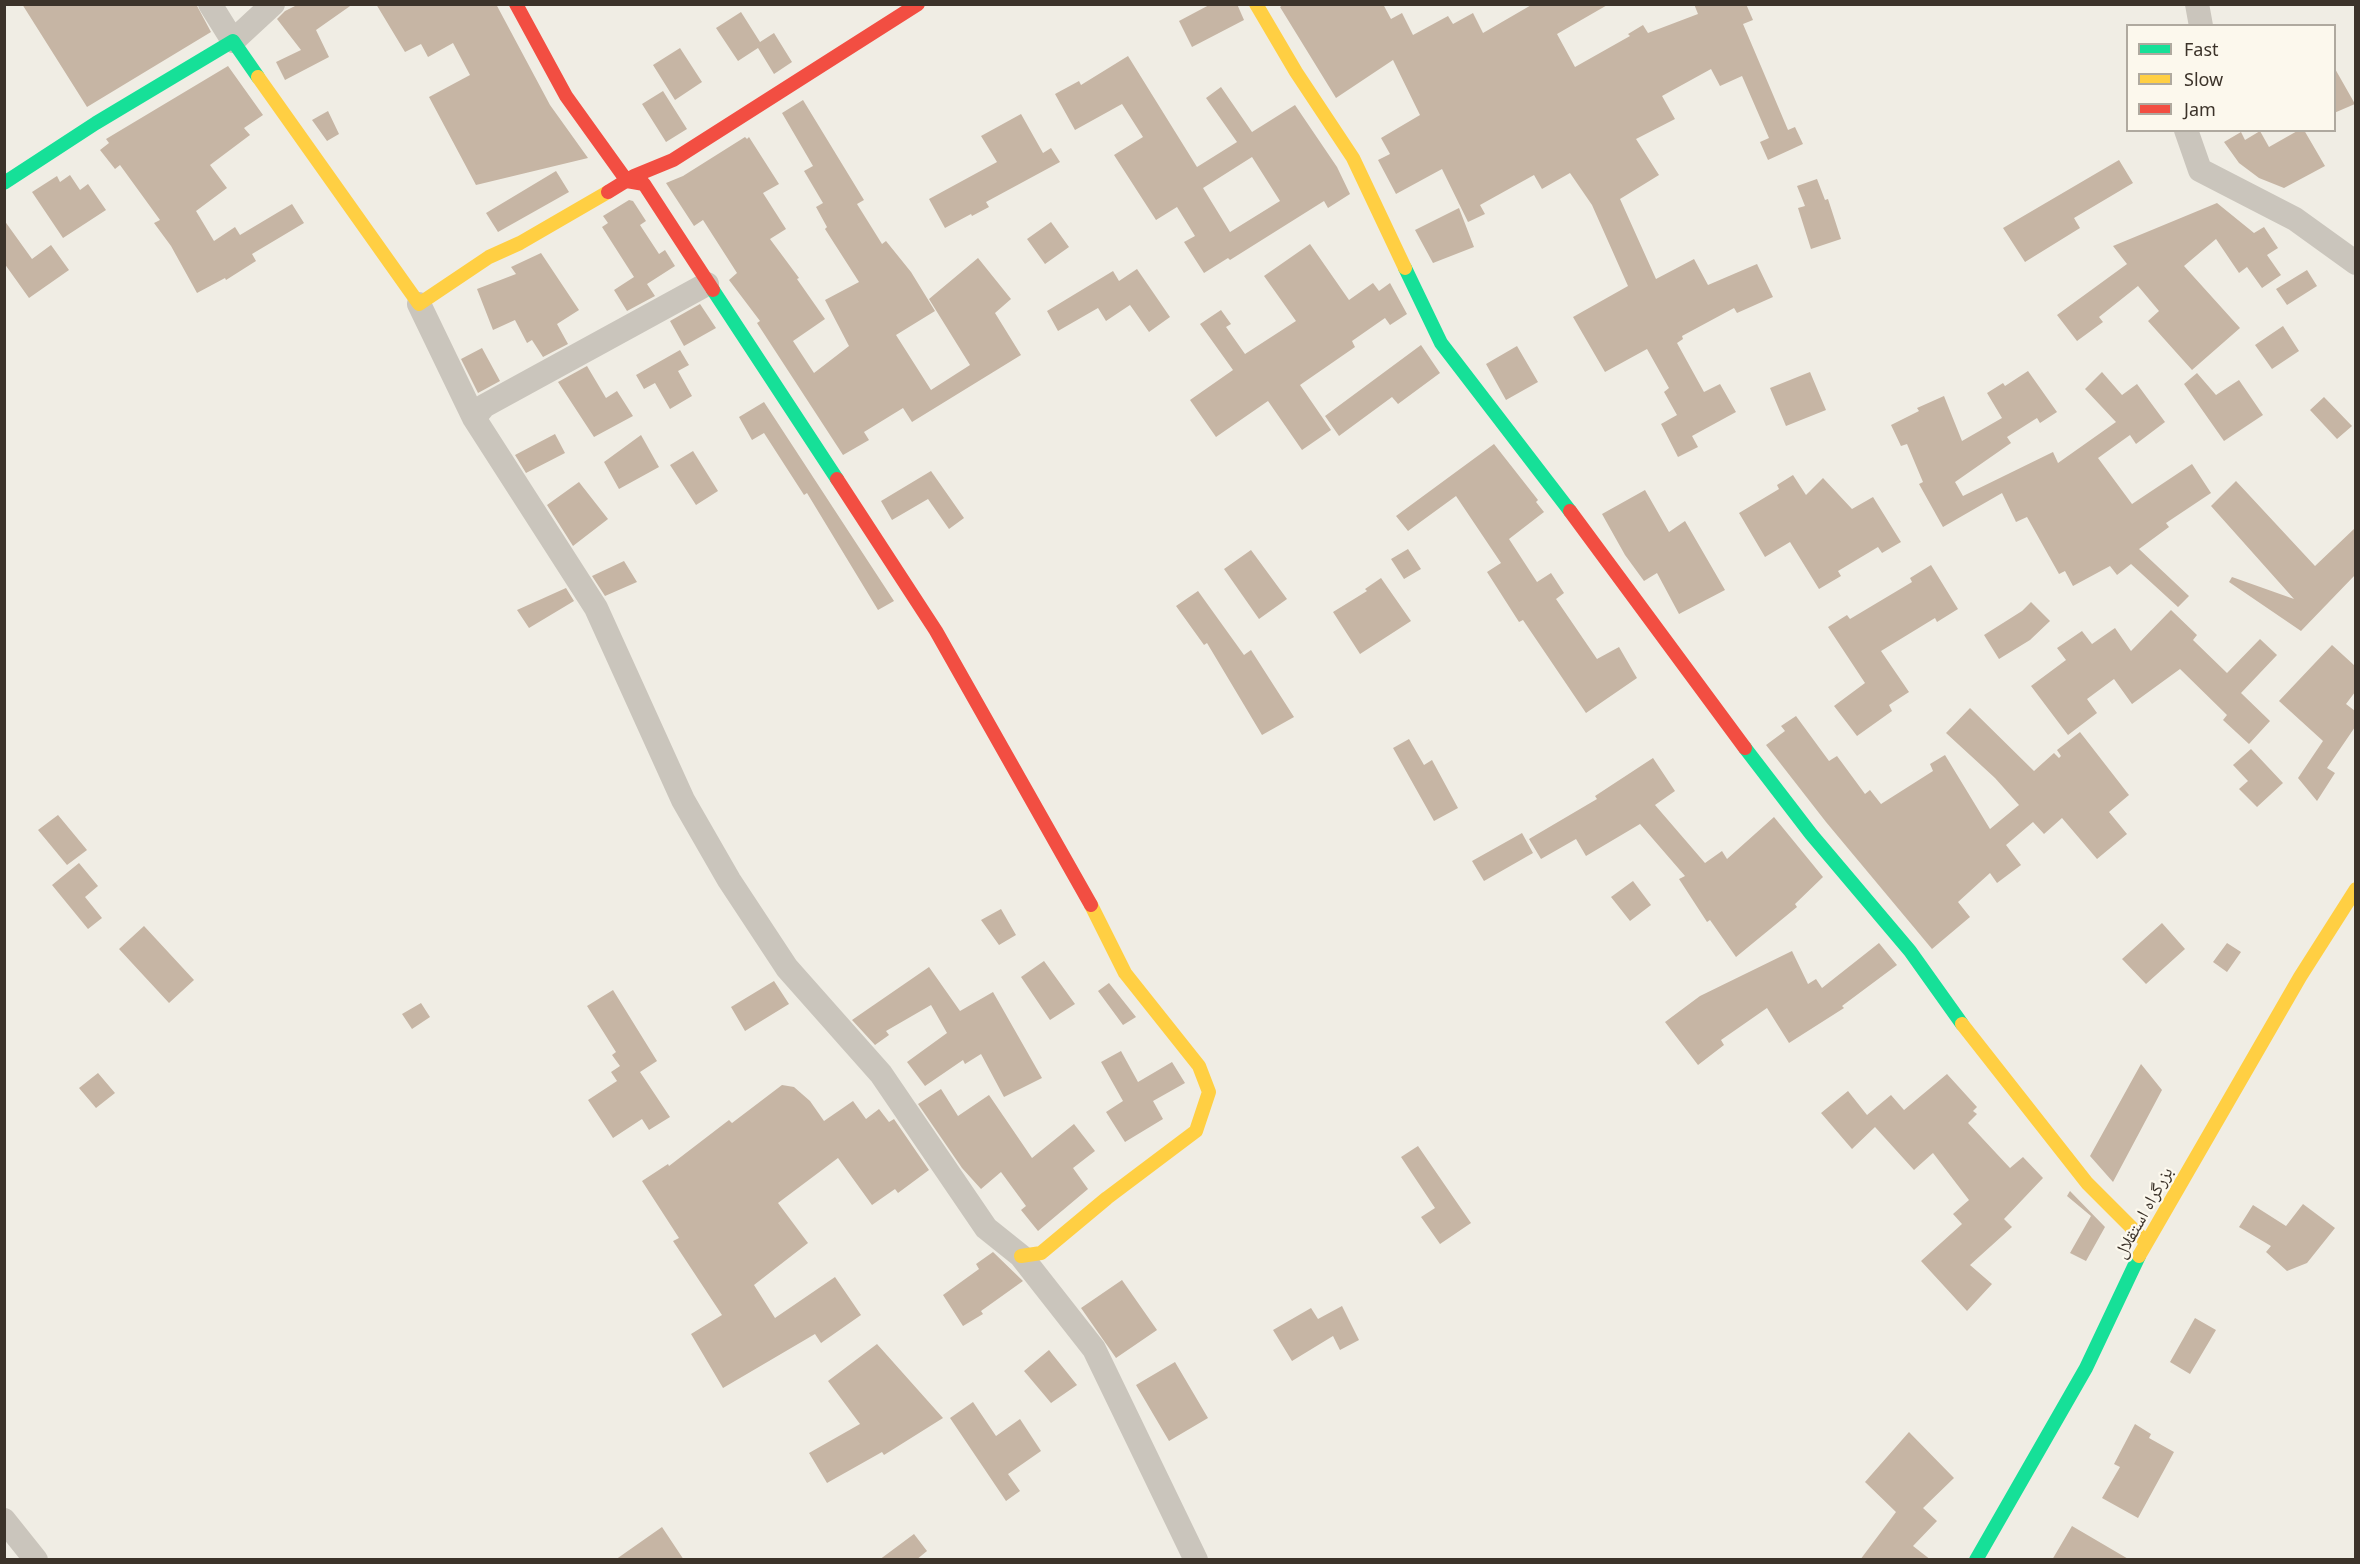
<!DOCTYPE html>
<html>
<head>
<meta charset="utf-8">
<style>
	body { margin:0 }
	#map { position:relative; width:2360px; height:1564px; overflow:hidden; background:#f0ede4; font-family:"Noto Sans",sans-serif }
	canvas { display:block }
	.frame { position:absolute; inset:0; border:6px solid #3c332a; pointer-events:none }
	.legend { position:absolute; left:2126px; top:24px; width:210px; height:108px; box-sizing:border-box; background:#fcf8ed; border:2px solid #afa99f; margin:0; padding:8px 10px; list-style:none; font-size:18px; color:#3c332a }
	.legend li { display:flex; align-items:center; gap:12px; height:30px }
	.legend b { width:30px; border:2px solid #afa99f }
</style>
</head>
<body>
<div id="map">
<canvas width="2360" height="1564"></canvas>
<div class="frame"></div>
<ul class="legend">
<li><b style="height:8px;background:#16e098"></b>Fast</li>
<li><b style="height:8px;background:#ffcf43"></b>Slow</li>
<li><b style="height:8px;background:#f24e42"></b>Jam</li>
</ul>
</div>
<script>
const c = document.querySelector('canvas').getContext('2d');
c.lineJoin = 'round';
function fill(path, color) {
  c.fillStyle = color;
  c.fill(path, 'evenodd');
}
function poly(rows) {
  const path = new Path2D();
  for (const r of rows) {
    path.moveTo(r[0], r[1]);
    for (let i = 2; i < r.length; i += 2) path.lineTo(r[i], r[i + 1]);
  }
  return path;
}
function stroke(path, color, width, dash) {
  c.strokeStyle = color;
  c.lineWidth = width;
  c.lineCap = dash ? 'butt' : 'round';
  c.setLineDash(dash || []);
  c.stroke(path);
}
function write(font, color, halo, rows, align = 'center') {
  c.font = font + ' "Noto Sans","Noto Naskh Arabic",sans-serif';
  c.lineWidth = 4.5;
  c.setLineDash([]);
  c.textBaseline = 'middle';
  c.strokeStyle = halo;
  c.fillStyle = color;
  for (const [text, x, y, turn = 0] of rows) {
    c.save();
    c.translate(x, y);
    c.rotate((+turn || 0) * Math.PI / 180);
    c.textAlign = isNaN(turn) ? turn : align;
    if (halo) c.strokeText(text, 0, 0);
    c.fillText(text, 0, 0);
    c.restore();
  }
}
const building = poly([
	[22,4,196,4,211,32,87,107],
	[299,4,353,4,316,30,329,57,285,80,276,62,301,50,277,19,285,11],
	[376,4,496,4,550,105,588,158,476,185,429,97,470,75,453,43,428,57,421,44,405,52],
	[1211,4,1237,4,1244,20,1192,47,1179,21],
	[1284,4,1383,4,1391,19,1402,13,1413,35,1448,16,1453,24,1473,13,1483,33,1533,4,1609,4,1557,34,1575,67,1630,36,1628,34,1643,25,1648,33,1698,14,1694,4,1746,4,1753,20,1743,24,1788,130,1795,127,1803,144,1768,160,1760,142,1769,138,1742,76,1720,86,1711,69,1662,96,1675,119,1636,139,1659,175,1620,199,1656,279,1694,259,1708,285,1757,264,1773,297,1737,313,1734,308,1682,336,1683,339,1677,343,1704,392,1720,384,1736,412,1692,436,1698,447,1678,457,1661,424,1677,415,1664,392,1669,388,1647,349,1605,372,1573,317,1628,286,1592,205,1570,173,1542,189,1534,175,1480,205,1485,214,1468,222,1442,169,1396,194,1378,160,1390,154,1381,138,1420,115,1393,60,1336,98,1280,7],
	[741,12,760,42,774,33,792,62,774,74,758,48,738,61,716,28],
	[680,48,702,82,675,100,653,65],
	[1128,56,1197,167,1237,142,1206,98,1221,87,1252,132,1295,105,1337,167,1350,194,1328,208,1324,201,1230,260,1228,258,1204,273,1184,242,1195,236,1177,207,1156,220,1114,155,1143,137,1122,104,1075,130,1055,94,1079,81,1081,85],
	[1252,157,1280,201,1230,232,1203,188],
	[228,66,263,115,244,128,250,135,210,165,227,188,196,211,214,241,235,227,240,235,292,204,304,223,252,254,256,261,226,280,225,278,197,293,171,246,154,223,160,220,120,165,115,169,100,150,109,143,106,139],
	[2334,67,2355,104,2334,113],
	[663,91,687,129,666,142,642,104],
	[803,100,864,200,857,204,882,244,886,241,911,272,935,311,896,335,931,390,970,365,929,299,978,258,1011,299,995,313,1021,355,912,422,903,408,864,432,869,440,843,455,757,323,760,321,729,280,737,273,703,220,694,226,666,183,683,176,745,137,747,139,749,137,779,184,763,193,786,229,770,239,799,278,797,279,825,319,793,341,814,373,849,346,825,300,859,282,825,229,827,227,816,207,823,203,804,171,813,166,782,113],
	[328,111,339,134,327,141,312,120],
	[1021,114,1043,153,1051,148,1060,162,986,202,989,207,972,216,971,214,945,228,929,199,997,162,981,136],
	[2299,130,2304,130,2325,166,2284,188,2259,178,2239,163,2224,142,2241,132,2245,140,2260,131,2269,147],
	[2119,160,2133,183,2074,218,2080,228,2025,262,2003,228],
	[556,171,569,192,498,232,486,213],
	[70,175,80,190,88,184,106,210,63,238,32,192,57,176,60,182],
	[1817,179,1825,200,1828,199,1841,239,1811,249,1798,208,1805,206,1797,186],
	[629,200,633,201,646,221,640,225,659,254,665,250,675,266,647,284,655,296,627,311,614,290,634,277,602,227,608,223,603,216],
	[2217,203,2254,233,2264,227,2278,248,2267,255,2281,275,2262,288,2247,267,2239,273,2216,239,2184,266,2240,328,2192,370,2148,321,2159,311,2138,286,2099,317,2103,322,2077,341,2057,315,2127,264,2113,246],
	[1459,208,1474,247,1433,263,1415,230],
	[4,220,32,259,51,245,69,270,29,298,4,263],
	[1051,222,1069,247,1045,264,1027,239],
	[1310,244,1349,300,1373,283,1379,291,1390,283,1407,314,1390,325,1385,318,1352,341,1355,347,1300,385,1331,430,1302,450,1268,401,1216,437,1190,400,1233,370,1200,324,1221,310,1231,324,1226,327,1245,354,1296,321,1264,276],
	[541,253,579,310,557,324,568,344,543,357,532,340,527,343,515,320,493,330,477,289,516,274,511,267],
	[1137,269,1170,317,1149,332,1130,305,1106,321,1098,308,1058,331,1047,311,1113,271,1119,281],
	[2307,270,2317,286,2287,305,2276,289],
	[700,304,716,328,684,346,670,321],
	[2283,326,2299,351,2272,369,2255,345],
	[1421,345,1440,373,1398,404,1392,397,1339,436,1325,416],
	[1517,346,1538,382,1506,400,1486,364],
	[482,348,500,381,478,393,461,359],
	[680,350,689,365,678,371,692,396,670,409,655,383,644,389,636,375],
	[587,366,606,398,617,391,633,416,594,437,558,382],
	[2028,371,2057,412,2040,423,2037,418,2007,437,2011,443,1955,482,1963,496,2053,452,2058,463,2116,422,2085,389,2102,372,2122,395,2137,384,2165,422,2136,444,2130,435,2098,458,2132,504,2192,464,2211,493,2166,523,2169,527,2139,549,2189,596,2178,607,2131,564,2117,575,2110,566,2073,586,2065,571,2059,574,2027,517,2016,522,2002,493,1943,527,1919,484,1923,482,1907,444,1901,446,1891,425,1919,411,1917,408,1944,396,1962,441,2002,418,1987,393,2003,383,2005,386],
	[1810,372,1826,410,1786,426,1770,388],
	[2197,373,2216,395,2239,380,2263,415,2224,441,2184,384],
	[2324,397,2352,426,2337,439,2310,410],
	[764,402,894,601,878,610,807,493,804,495,764,433,752,440,739,417],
	[555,434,565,453,526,473,515,455],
	[641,435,659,467,619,489,604,462],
	[1494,444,1538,500,1536,502,1544,512,1509,539,1537,582,1551,573,1564,593,1556,599,1597,659,1619,647,1637,678,1586,713,1523,620,1519,622,1487,572,1501,563,1456,496,1408,531,1396,516],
	[693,451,718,491,696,505,670,465],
	[931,471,964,518,949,529,928,499,892,520,881,501],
	[1793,475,1806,495,1823,478,1852,509,1873,497,1901,542,1882,553,1878,547,1838,571,1841,576,1819,589,1790,542,1765,557,1739,513,1779,489,1777,485],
	[2236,481,2315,566,2355,528,2355,575,2301,631,2229,582,2232,577,2294,599,2211,506],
	[579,482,608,519,573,546,547,505],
	[1645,490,1669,532,1685,521,1725,590,1679,614,1657,573,1644,581,1625,555,1602,514],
	[1408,549,1421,569,1404,579,1391,559],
	[1251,550,1287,599,1259,619,1224,569],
	[624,561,637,582,605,596,592,576],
	[1931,565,1958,609,1937,622,1935,618,1881,651,1909,692,1889,705,1892,711,1857,736,1834,706,1865,683,1828,627,1847,615,1850,619,1912,582,1910,578],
	[1381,578,1411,621,1360,654,1333,612,1367,591,1365,589],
	[566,588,574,601,529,628,517,610],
	[1198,591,1244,655,1251,650,1294,717,1262,735,1207,643,1204,645,1176,606],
	[2031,602,2050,621,2030,640,1999,659,1984,635,2022,611],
	[2171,610,2197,635,2193,640,2227,673,2260,639,2277,655,2241,693,2270,721,2249,744,2223,720,2227,715,2180,669,2132,704,2114,679,2087,699,2097,713,2068,735,2031,686,2066,660,2057,648,2082,631,2092,644,2115,628,2131,651],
	[2332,645,2355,666,2355,692,2346,704,2355,711,2355,727,2327,768,2335,773,2317,801,2298,778,2323,741,2279,701],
	[1970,708,2034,771,2054,753,2059,758,2061,756,2057,750,2080,732,2129,795,2109,812,2127,834,2097,859,2062,818,2044,834,2033,822,2006,845,2021,865,1997,883,1990,873,1958,902,1970,917,1932,949,1826,822,1766,745,1785,731,1781,726,1796,716,1829,761,1837,756,1865,794,1870,790,1881,804,1933,771,1930,764,1945,755,1990,829,2019,805,1995,778,1946,733],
	[1409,739,1424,765,1432,760,1458,808,1434,821,1393,748],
	[2251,749,2283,783,2257,807,2239,789,2248,781,2233,765],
	[1653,758,1675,791,1655,805,1705,863,1722,851,1727,859,1774,817,1823,877,1795,904,1797,907,1736,957,1710,920,1707,922,1679,879,1685,876,1640,824,1586,856,1576,839,1541,859,1529,839,1597,799,1595,796],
	[58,815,87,850,67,865,38,830],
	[1522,833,1533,853,1484,881,1472,861],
	[79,863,98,886,85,897,102,918,88,929,52,885],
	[1633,881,1651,905,1630,921,1611,897],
	[1001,909,1016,935,999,945,981,920],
	[2162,923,2185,949,2146,984,2122,959],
	[144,926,194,980,169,1003,119,949],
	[1879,943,1897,965,1842,1006,1844,1008,1789,1043,1767,1008,1721,1040,1724,1045,1698,1065,1665,1022,1700,996,1792,951,1808,984,1816,979,1822,988],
	[2227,943,2241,952,2227,972,2213,962],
	[1044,961,1075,1004,1050,1020,1021,977],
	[929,967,960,1011,993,992,1042,1078,1004,1097,981,1054,965,1064,963,1060,925,1086,907,1062,947,1033,931,1005,886,1031,889,1035,875,1045,852,1020],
	[774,981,789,1004,745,1031,731,1007],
	[1109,983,1136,1017,1123,1025,1098,991],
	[613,990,657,1061,640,1072,670,1117,649,1130,642,1119,613,1138,588,1100,617,1081,611,1072,620,1066,612,1055,616,1052,587,1006],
	[421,1003,430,1017,412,1029,402,1014],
	[1121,1051,1138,1082,1172,1062,1185,1083,1153,1101,1163,1119,1125,1142,1106,1112,1123,1101,1101,1062],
	[2141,1064,2162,1090,2113,1182,2090,1156],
	[98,1073,115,1093,96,1108,79,1088],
	[1947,1074,1977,1107,1973,1111,1977,1114,1968,1123,2010,1168,2023,1157,2043,1178,2004,1219,2012,1227,1970,1265,1992,1284,1967,1311,1921,1261,1962,1224,1953,1214,1969,1200,1933,1153,1914,1170,1875,1127,1852,1149,1821,1113,1848,1091,1867,1115,1891,1095,1904,1110],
	[782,1085,794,1087,810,1101,824,1121,853,1101,866,1119,879,1109,889,1122,894,1119,929,1170,898,1193,895,1189,872,1205,838,1158,778,1203,808,1243,754,1285,775,1318,835,1277,861,1315,821,1343,815,1334,723,1388,691,1334,722,1315,673,1241,679,1238,642,1181,668,1164,669,1166,729,1120,732,1123],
	[941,1089,958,1116,989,1095,1032,1158,1074,1124,1095,1151,1073,1168,1088,1189,1038,1231,1021,1210,1026,1206,1001,1172,981,1189,962,1168,918,1104],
	[1418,1146,1471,1223,1440,1244,1421,1217,1435,1208,1401,1157],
	[2070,1191,2105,1227,2086,1261,2070,1253,2091,1216,2067,1196],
	[2303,1204,2335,1228,2307,1263,2287,1271,2266,1252,2271,1246,2239,1227,2253,1205,2286,1226],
	[993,1252,1023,1281,981,1311,983,1314,963,1326,943,1295,979,1269,976,1264],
	[1122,1280,1157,1330,1116,1358,1081,1308],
	[1342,1306,1359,1340,1340,1350,1333,1336,1292,1361,1273,1330,1311,1308,1318,1319],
	[2195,1318,2216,1330,2190,1374,2170,1362],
	[877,1344,943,1418,884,1455,882,1452,827,1483,809,1453,860,1424,828,1381],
	[1049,1350,1077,1385,1051,1403,1024,1371],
	[1175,1362,1208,1418,1169,1441,1136,1385],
	[973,1402,996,1436,1020,1419,1041,1451,1008,1474,1020,1491,1006,1501,950,1418],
	[2135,1424,2151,1434,2149,1438,2174,1452,2138,1518,2102,1498,2120,1467,2114,1464],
	[1909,1432,1954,1478,1923,1508,1937,1521,1913,1546,1931,1560,1860,1560,1896,1512,1865,1482],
	[2072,1526,2130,1560,2052,1560],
	[662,1527,684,1560,615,1560],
	[914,1534,927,1551,916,1560,879,1560]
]);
const street = poly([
	[210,4,233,41,273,4],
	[2197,4,2201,26],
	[2186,130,2200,170,2295,219,2356,263],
	[419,304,474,418,596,608,683,800,729,880,787,968,881,1074,986,1228,1021,1256,1094,1349,1196,1560],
	[474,418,484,406,707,284],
	[4,1520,36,1560]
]);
const fast = poly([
	[4,183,96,123,233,41,258,77],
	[1405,268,1441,343,1570,511],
	[713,290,837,479],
	[1745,748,1811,834,1910,951,1962,1024],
	[1976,1560,2086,1368,2139,1256]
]);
const slow = poly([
	[1256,4,1296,72,1353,158,1405,268],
	[258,77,419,304,489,257,520,243,608,192],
	[1962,1024,2087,1183,2146,1242],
	[1021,1256,1041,1253,1107,1198,1196,1131,1209,1092,1199,1066,1125,973,1091,905],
	[2139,1256,2300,977,2356,889]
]);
const jam = poly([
	[516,4,566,96,627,181,644,184,713,290],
	[608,192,634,176,673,160,918,4],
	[837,479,936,631,1091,905],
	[1570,511,1745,748]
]);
const streetNames = [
	["بزرگراه استقلال",2144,1213,-61]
];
fill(building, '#c6b5a4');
stroke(street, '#cac5bc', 24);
stroke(fast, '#16e098', 14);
stroke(slow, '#ffcf43', 14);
stroke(jam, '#f24e42', 14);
write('18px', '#3c332a', '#fcf8ed', streetNames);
</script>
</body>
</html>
